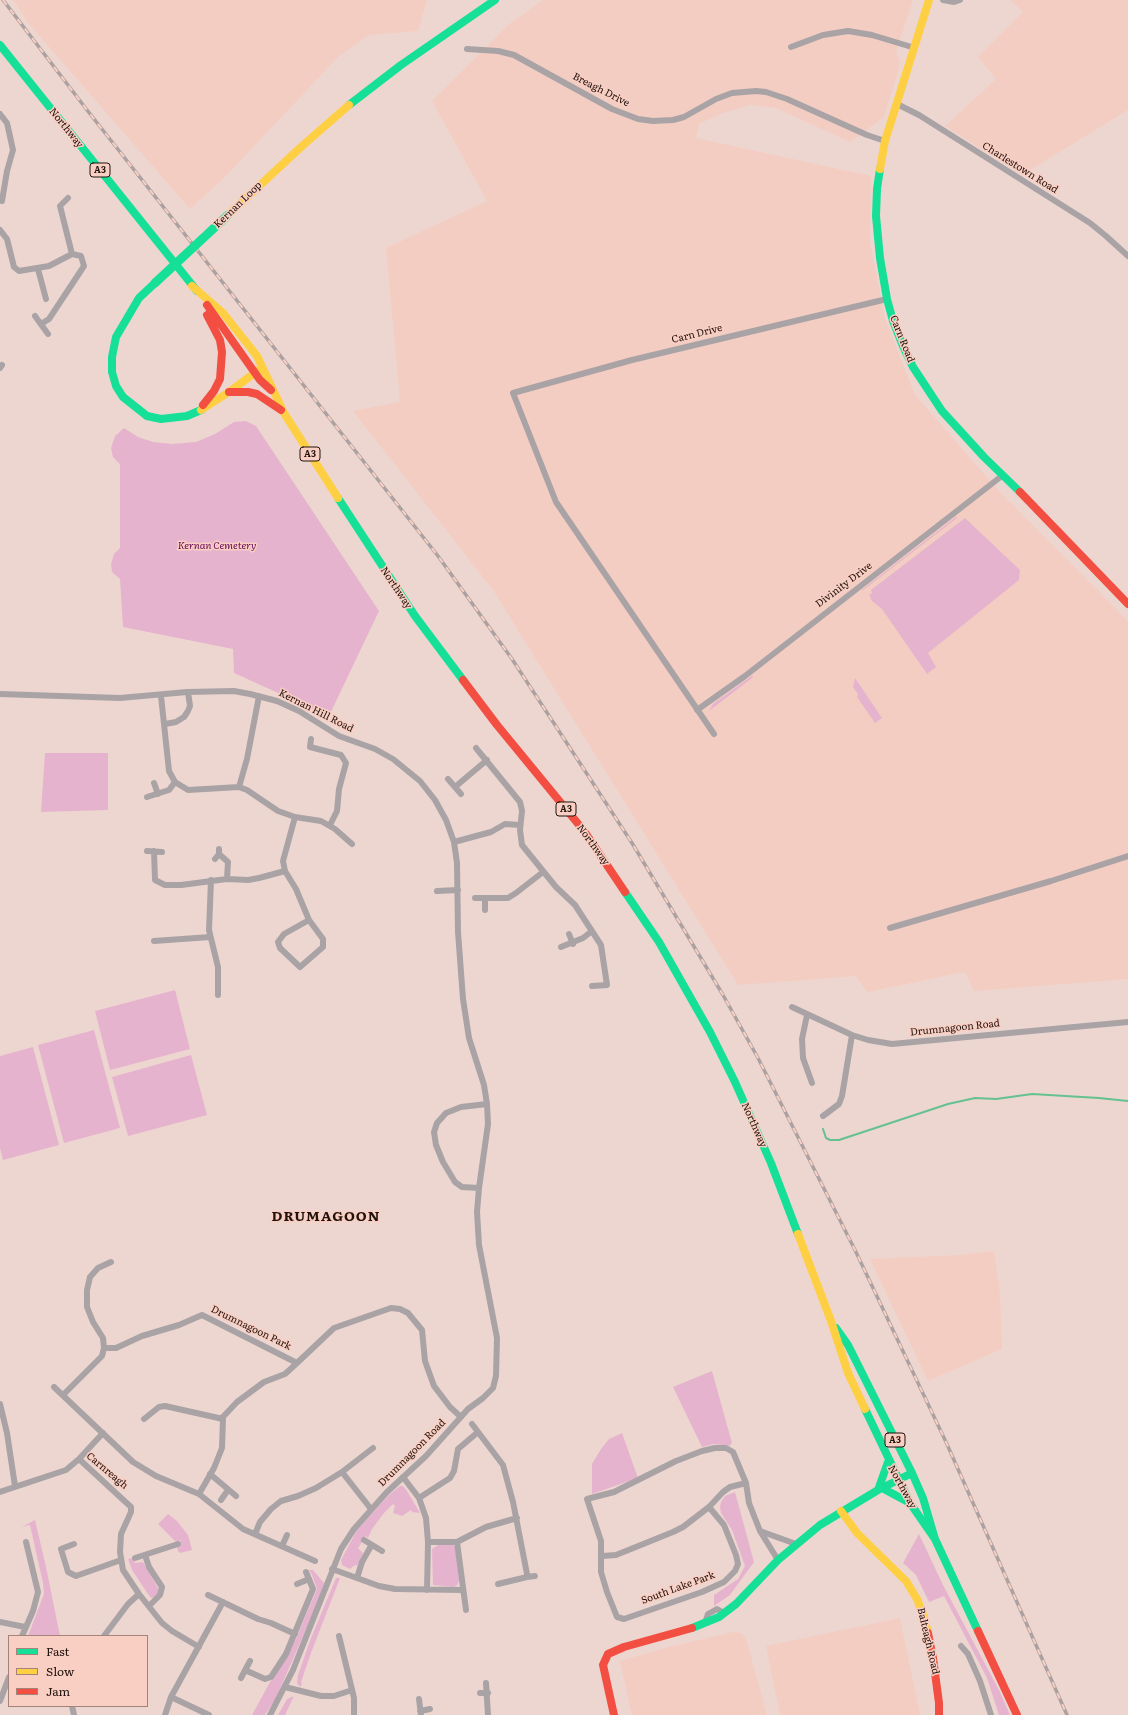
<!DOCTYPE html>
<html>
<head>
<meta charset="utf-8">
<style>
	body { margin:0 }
	#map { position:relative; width:1128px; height:1715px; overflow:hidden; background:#edd6d0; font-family:Literata,serif }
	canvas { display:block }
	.legend { position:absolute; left:8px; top:1635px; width:140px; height:72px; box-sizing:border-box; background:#facfc3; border:1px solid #a3837a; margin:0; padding:5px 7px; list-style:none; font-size:12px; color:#20120d }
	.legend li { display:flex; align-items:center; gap:8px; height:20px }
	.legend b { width:20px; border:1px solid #a3837a }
</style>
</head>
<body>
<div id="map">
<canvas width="1128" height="1715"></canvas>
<ul class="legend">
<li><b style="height:5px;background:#16e098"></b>Fast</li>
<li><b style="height:5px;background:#ffcf43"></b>Slow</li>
<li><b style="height:5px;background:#f24e42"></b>Jam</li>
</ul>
</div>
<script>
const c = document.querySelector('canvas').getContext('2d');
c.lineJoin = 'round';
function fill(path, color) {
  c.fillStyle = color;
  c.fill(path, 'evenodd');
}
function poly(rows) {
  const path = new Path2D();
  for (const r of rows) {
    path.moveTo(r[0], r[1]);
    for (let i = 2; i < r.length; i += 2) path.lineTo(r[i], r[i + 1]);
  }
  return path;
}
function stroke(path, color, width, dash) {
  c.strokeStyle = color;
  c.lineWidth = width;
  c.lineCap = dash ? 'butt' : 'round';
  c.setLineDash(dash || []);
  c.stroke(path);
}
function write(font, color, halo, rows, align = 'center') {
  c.font = font + ' Literata,serif';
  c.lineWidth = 3;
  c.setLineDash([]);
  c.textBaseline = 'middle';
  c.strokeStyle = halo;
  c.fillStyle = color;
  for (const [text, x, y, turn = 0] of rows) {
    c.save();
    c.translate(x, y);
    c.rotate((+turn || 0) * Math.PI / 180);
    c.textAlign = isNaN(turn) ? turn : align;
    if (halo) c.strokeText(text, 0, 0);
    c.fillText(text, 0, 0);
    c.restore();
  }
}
const built = poly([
	[13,0,427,0,418,31,369,35,339,56,224,178,190,209,30,25],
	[543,0,913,0,896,52,900,61,898,72,884,117,850,142,776,108,750,105,723,113,699,124,696,138,871,176,870,242,885,318,915,395,998,490,1128,621,1128,979,974,991,965,972,867,992,856,976,738,985,493,590,353,411,400,402,386,248,487,201,432,101,508,25],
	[1010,0,1128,0,1128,110,1022,175,945,126,996,79,978,57,1023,12],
	[994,1251,1000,1294,1002,1349,928,1381,870,1259,961,1255],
	[900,1618,920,1715,780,1715,766,1646],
	[733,1632,741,1633,746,1638,767,1715,632,1715,620,1661,665,1648]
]);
const green = poly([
	[246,421,256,426,379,611,329,716,234,673,233,649,123,627,120,579,112,572,111,564,114,554,120,548,120,464,113,457,111,448,115,436,124,428,138,437,153,442,172,444,196,442,215,434,234,422],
	[956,517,957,518,862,591,863,589],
	[965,518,1020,570,1019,580,928,653,936,667,927,674,882,609,872,601,869,595,872,593,871,590],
	[753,675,752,678,709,711,713,704],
	[855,678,882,718,875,723,857,697,858,694,853,687],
	[45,753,108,753,108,810,41,812],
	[175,990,190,1049,110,1070,95,1011],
	[94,1030,120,1128,64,1143,38,1045],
	[33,1047,59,1145,3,1160,0,1148,0,1056],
	[191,1055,207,1115,128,1136,112,1077],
	[712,1371,732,1443,729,1446,714,1444,702,1447,673,1387],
	[622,1433,638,1478,592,1494,592,1464,601,1449,609,1439],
	[400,1486,403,1486,407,1491,420,1513,412,1512,411,1510,402,1516,393,1513,395,1506,393,1504,384,1513,372,1529,368,1538,366,1536,358,1548,363,1553,357,1566,355,1565,350,1569,342,1565,341,1560,357,1530,389,1495],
	[735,1492,754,1562,730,1595,714,1606,714,1595,738,1579,745,1566,732,1530,721,1513,720,1507,721,1502,725,1496],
	[168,1514,177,1521,188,1535,192,1550,180,1553,178,1551,177,1547,181,1540,176,1542,158,1524],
	[35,1520,46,1567,60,1636,28,1636,44,1594,43,1583,30,1525,22,1527],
	[919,1534,943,1585,999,1690,1010,1715,999,1715,987,1678,944,1596,929,1602,916,1575,903,1563],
	[438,1545,453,1545,456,1548,459,1581,457,1585,454,1587,433,1585,432,1549],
	[133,1558,135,1563,143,1562,159,1590,158,1595,152,1598,150,1597,132,1570,128,1559],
	[309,1570,313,1570,324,1583,319,1600,275,1700,265,1715,252,1715,270,1682,295,1641,317,1589,312,1575],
	[336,1578,340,1578,311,1653,301,1682,302,1684,300,1687,297,1683,298,1675,311,1638],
	[294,1696,285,1715,278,1715,287,1699]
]);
const stream = poly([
	[823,1129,826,1138,830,1140,839,1140,948,1104,975,1098,996,1099,1032,1094,1099,1098,1128,1101]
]);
const street = poly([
	[943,0,954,2,960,0],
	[791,47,823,35,848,31,872,35,915,48],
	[467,49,498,51,514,55,612,109,638,119,653,121,673,120,684,117,716,99,732,93,756,91,766,92,787,99,867,135,885,141],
	[897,104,919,115,1090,223,1106,236,1128,256],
	[0,114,7,123,13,150,7,171,2,201],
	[68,198,60,206,72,254],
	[0,230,7,239,14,267,19,271,49,266,72,254,81,256,84,266,49,319,41,324],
	[38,269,46,299],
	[35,316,48,334],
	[0,368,2,365],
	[0,694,120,698,187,692,234,691,250,694,277,701,299,711,339,736,375,749,393,759,420,781,435,800,446,820,454,842,457,863,458,932,463,999,469,1038,484,1085,487,1104,488,1124,479,1188,477,1212,479,1245,497,1338,496,1376,493,1388,483,1398,468,1409,426,1456,387,1492,354,1529,341,1549,293,1670,270,1715],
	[161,696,169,771,175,782,188,790,239,787,247,790,278,811,295,817,321,821,335,829,352,844],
	[697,710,745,676,1003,475],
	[165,724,176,722,184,717,188,711,190,706,188,692],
	[714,734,556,502,513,393,632,360,887,299],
	[311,739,310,747,341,755,346,763,339,789,337,811,330,825],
	[476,748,520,802,522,811,520,830,522,845,556,887,575,905,601,945,607,985,592,986],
	[448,779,461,794],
	[154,783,158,794],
	[239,787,247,759,259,696],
	[455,787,487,760],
	[147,797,169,790,175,782],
	[454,842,491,832,505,824,520,825],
	[147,851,162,852],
	[154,851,155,880,165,885,181,885,227,879,248,880,259,878,285,871,283,861,295,817],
	[219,854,228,862,227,879],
	[215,859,219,854,219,849],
	[285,871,296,889,309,920,323,939,323,947,300,967,280,948,278,942,284,934,309,920],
	[211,880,209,930,218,967,218,995],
	[437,891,458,890],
	[475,898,508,898,516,893,543,872],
	[485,910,485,899],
	[890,928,1051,881,1128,856],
	[569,934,573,944],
	[154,941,210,937],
	[561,947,583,938,592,931],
	[792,1007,852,1035,868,1040,892,1044,1128,1022],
	[807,1015,802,1039,803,1058,812,1083],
	[823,1116,839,1104,842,1096,852,1035],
	[479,1188,462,1187,455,1182,443,1162,436,1145,434,1132,437,1123,446,1113,461,1107,487,1104],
	[104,1348,116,1348,142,1336,179,1325,202,1315,297,1363,285,1374,264,1382,237,1402,221,1419],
	[297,1363,334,1328,391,1308,400,1309,408,1313,422,1330,425,1361,434,1386,450,1407,461,1417],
	[54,1387,133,1462,156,1476,199,1494,243,1529,315,1561],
	[63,1395,102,1356,104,1348,103,1338,93,1322,87,1307,87,1290,90,1277,98,1268,111,1262],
	[0,1404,7,1433,15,1486],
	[144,1419,159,1407,165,1406,223,1419,222,1448,214,1468,199,1494],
	[472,1424,503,1465,513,1502,527,1574,527,1577,498,1584],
	[79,1459,131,1507,131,1512,121,1534,120,1552,123,1570,139,1594,162,1623,172,1631,199,1647],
	[342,1472,371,1509],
	[210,1474,236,1496],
	[403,1477,419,1498,426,1518,428,1542,427,1590],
	[0,1492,66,1470,79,1459,103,1433],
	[419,1498,450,1478,454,1471,458,1449,478,1432],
	[221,1500,228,1490],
	[709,1507,724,1525,736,1555,738,1564,735,1571,724,1582,702,1592,624,1619,617,1617,607,1592,601,1572,601,1541,587,1499,614,1492,676,1461,702,1451,715,1448,726,1448,733,1452,746,1483,749,1503,760,1531,778,1560],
	[760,1531,796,1544],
	[255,1534,260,1522,271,1509,281,1501,298,1496,316,1488,342,1472,373,1448],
	[364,1540,382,1551],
	[428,1542,457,1542,486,1527,517,1518],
	[457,1542,466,1610],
	[74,1544,61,1549,68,1572,76,1576,121,1560],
	[282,1546,287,1535],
	[145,1555,149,1567,162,1587,160,1595,149,1606],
	[602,1556,616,1555,673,1532,683,1527,709,1507,723,1492,730,1487,746,1483],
	[135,1558,178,1544],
	[332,1569,379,1586,395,1589,463,1590],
	[527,1577,535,1576],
	[357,1578,362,1562,371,1546],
	[297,1584,309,1579],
	[208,1595,258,1619,271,1623,295,1634],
	[0,1622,25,1627],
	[705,1623,708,1614,717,1609,724,1613],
	[22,1636,33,1611,38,1592,26,1542],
	[104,1636,128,1604,139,1594],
	[339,1636,354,1698,354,1715],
	[961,1646,968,1654,980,1681,991,1715],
	[245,1670,265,1679,271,1677,286,1654,313,1589,306,1572],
	[241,1678,250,1661],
	[486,1683,488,1715],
	[285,1687,321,1696,334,1696,352,1690],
	[480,1693,488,1693],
	[171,1697,209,1715],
	[419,1699,421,1715],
	[0,1701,9,1677],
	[72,1706,74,1715],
	[420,1711,430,1709],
	[165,1715,171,1697,223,1602]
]);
const fast = poly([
	[0,45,197,291],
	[349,105,401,65,495,0],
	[880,169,877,189,876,216,880,258,887,299,893,321,903,346,913,367,942,411,984,457,1020,492],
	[155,283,139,298,116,337,112,357,112,372,116,386,123,397,147,416,161,419,187,416,201,410],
	[338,498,415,616,463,680],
	[625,892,659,942,710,1032,735,1082,771,1163,798,1234],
	[836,1328,848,1345,912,1473,923,1498,935,1539,978,1631],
	[865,1409,910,1503,935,1539],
	[882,1488,910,1503],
	[878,1490,888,1462],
	[692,1628,719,1617,736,1604,778,1560,820,1525,878,1490,912,1473]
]);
const slow = poly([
	[880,169,885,141,929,0],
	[228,215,301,147,349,105],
	[192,286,223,313,257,356,284,413,338,498],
	[201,410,229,392,260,369],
	[798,1234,831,1321,848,1373,865,1409],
	[841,1511,857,1533,906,1581,917,1599,924,1617,928,1633]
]);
const jam = poly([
	[207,305,260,380,271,390],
	[229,392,248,392,257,394,281,410],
	[203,405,214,391,220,379,222,352,220,340,207,315],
	[1020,492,1128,604],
	[463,680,497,725,584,831,625,892],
	[978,1631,1017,1715],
	[928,1633,933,1658,939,1703,939,1715],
	[614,1715,603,1665,608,1654,624,1647,692,1628]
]);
const rail = poly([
	[3,0,87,110,438,556,512,659,632,843,723,995,758,1058,855,1250,946,1442,1067,1715]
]);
const fastBridge = poly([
	[155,283,228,215]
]);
const shields = [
	[100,170,20],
	[310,454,20],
	[566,809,20],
	[895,1440,20]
];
const shieldNames = [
	["A3",100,170],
	["A3",310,454],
	["A3",566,809],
	["A3",895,1440]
];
const streetNames = [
	["Breagh Drive",601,90,27],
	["Northway",66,128,51],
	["Charlestown Road",1020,168,32],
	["Kernan Loop",238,205,-44],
	["Carn Drive",697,334,-14],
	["Carn Road",902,339,68],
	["Divinity Drive",844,585,-37],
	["Northway",396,588,56],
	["Kernan Hill Road",316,711,27],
	["Northway",593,845,54],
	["Drumnagoon Road",955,1028,-6],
	["Northway",754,1125,66],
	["Drumnagoon Park",251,1328,26],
	["Drumnagoon Road",412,1453,-45],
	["Carnreagh",107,1471,40],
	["Northway",902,1487,61],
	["South Lake Park",678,1588,-20],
	["Balteagh Road",928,1641,77]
];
const parkNames = [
	["Kernan Cemetery",217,546]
];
const districtNames = [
	["DRUMAGOON",326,1217]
];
fill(built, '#f4cdc2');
fill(green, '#e6b3ce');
stroke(stream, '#65c190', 2);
stroke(street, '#a9a3a6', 6);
stroke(fast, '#16e098', 8);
stroke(slow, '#ffcf43', 8);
stroke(jam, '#f24e42', 8);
stroke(rail, '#aca1a0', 3.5);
stroke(rail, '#facfc3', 2, [6]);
stroke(fastBridge, '#16e098', 9);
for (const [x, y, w] of shields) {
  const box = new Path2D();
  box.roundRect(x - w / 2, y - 7, w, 14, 3);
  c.fillStyle = '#facfc3';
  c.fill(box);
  stroke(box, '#20120d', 1);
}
write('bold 9px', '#20120d', null, shieldNames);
write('10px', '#20120d', '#facfc3', streetNames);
write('italic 10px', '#640654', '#facfc3', parkNames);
c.letterSpacing = '1px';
write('bold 14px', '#20120d', '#facfc3', districtNames);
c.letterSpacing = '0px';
</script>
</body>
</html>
